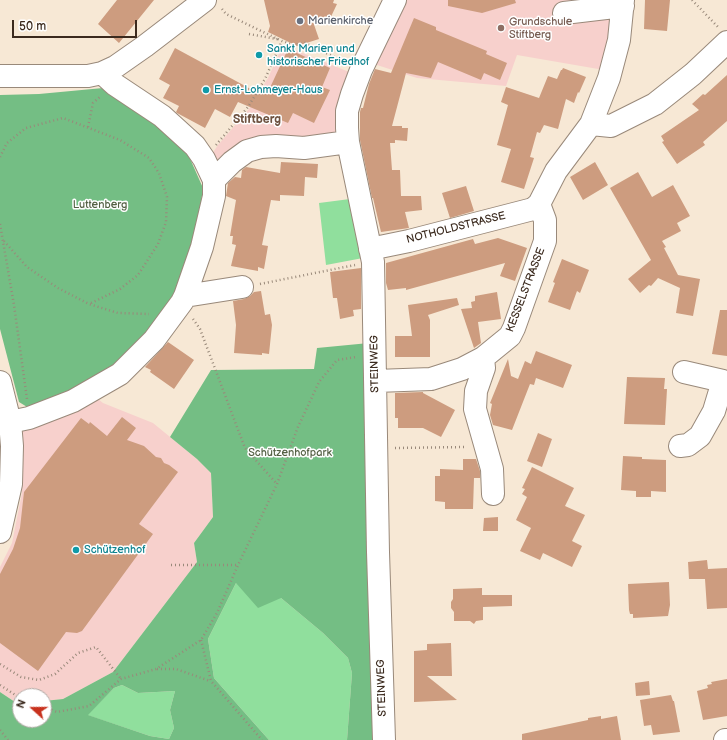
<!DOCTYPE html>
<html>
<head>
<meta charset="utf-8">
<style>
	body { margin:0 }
	#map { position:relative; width:727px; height:740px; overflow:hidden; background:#f7e8d5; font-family:"Balsamiq Sans",sans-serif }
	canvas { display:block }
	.north { position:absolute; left:12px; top:688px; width:40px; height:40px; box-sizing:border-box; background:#fff; border:1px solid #b1aaa5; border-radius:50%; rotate:291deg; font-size:11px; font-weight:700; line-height:16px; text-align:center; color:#3b2a1e }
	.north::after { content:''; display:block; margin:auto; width:14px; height:18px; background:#c8321e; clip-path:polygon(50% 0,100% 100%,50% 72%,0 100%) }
	.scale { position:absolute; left:12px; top:20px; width:125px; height:18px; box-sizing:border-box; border:2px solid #3b2a1e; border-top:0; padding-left:5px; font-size:12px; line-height:14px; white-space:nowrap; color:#3b2a1e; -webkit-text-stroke:3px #fff; paint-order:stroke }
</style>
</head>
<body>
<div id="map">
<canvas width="727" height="740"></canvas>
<div class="north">N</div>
<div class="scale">50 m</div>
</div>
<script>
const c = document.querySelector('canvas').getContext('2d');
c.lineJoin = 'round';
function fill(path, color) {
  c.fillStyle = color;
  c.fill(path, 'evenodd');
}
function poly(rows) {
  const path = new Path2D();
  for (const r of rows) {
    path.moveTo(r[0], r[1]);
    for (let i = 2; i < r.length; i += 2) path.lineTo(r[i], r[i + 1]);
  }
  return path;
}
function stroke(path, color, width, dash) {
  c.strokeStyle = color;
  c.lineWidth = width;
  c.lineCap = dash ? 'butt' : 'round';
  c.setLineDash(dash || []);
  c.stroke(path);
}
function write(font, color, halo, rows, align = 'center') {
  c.font = font + ' "Balsamiq Sans",sans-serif';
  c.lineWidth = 3;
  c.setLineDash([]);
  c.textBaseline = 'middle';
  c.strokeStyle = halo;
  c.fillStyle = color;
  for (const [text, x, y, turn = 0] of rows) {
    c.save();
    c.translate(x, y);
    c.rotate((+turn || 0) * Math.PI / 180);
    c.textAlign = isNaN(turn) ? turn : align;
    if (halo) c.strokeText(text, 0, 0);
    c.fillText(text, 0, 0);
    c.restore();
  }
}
const built = poly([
	[406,0,614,0,604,70,517,55,506,86,417,78,374,64],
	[283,45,354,74,336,138,219,166,210,157,218,145,249,109,268,78],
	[93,395,103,403,153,423,197,459,211,473,213,517,194,543,197,562,113,672,63,699,44,701,44,696,20,696,20,704,18,704,0,692,0,567,12,543,22,493,20,432]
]);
const green = poly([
	[350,199,363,258,326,265,319,203],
	[236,583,281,598,323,633,348,658,352,673,347,740,269,740,214,678,208,639],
	[122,685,138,693,175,691,170,710,174,728,169,739,150,736,87,715,114,688]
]);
const forest = poly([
	[103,88,184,145,203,188,197,234,179,289,158,320,117,365,32,410,19,402,0,329,0,95,39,94],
	[369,343,378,740,347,740,352,673,348,658,323,633,281,598,258,608,236,583,208,639,214,678,269,740,0,740,0,692,18,704,20,704,20,720,44,720,44,701,63,699,113,672,197,562,194,543,213,517,211,473,197,459,170,437,211,370,314,369,317,348],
	[122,685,138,693,175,691,170,710,174,728,169,739,150,736,88,715,114,688]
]);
const building = poly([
	[117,0,154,0,119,43,98,24],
	[264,0,334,0,333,3,337,4,328,23,311,16,319,39,297,46,268,32,270,26],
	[448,0,515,0,516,3,482,13,448,6],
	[645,0,670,0,667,31,644,29],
	[414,18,436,27,436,30,487,51,486,54,507,63,500,80,484,73,481,80,438,62,431,78,406,73,392,126,402,126,402,128,408,128,407,141,395,140,395,143,390,143,392,170,400,170,401,196,421,196,422,210,405,212,409,228,381,232,373,198,372,198,360,140,360,112,361,108,363,108,369,84,375,69,391,73],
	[175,48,260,94,262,89,268,92,288,49,330,68,322,87,330,90,314,123,293,113,288,123,238,102,230,117,215,109,205,128,177,113,176,112,179,106,163,98,170,85,159,79],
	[563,68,586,77,579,93,578,92,574,103,566,99,558,129,544,125,540,133,537,132,530,157,534,158,524,189,501,182,511,149,497,145,508,105,501,102,506,87,539,98,548,76,557,79,561,70,562,70],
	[727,75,727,121,703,142,705,145,677,164,662,142,664,141,661,136,699,110,692,104,703,94,705,95],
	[281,162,318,164,317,178,305,177,304,196,280,195,280,201,271,200,262,245,268,246,264,269,258,267,258,271,231,266,236,245,232,244,233,236,230,236,236,200,226,196,228,183,235,177,241,178,242,170,246,167,280,173],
	[595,162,608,185,583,200,570,177],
	[638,172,652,197,673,185,690,216,677,223,681,231,662,241,666,247,664,248,678,275,700,279,693,316,676,313,680,288,658,278,651,286,649,285,640,293,628,279,651,260,610,188],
	[466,186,474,211,450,218,442,193],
	[498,238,527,248,515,281,500,276,505,263,406,290,406,288,388,290,386,283,386,263,473,239,475,244],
	[562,259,589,270,580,293,577,291,570,310,548,302,555,283,553,282],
	[361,268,361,309,353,310,354,316,340,319,337,298,333,298,330,272],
	[261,291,265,315,270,314,272,325,269,354,262,353,262,355,234,353,236,325,233,301,244,299,250,296,254,292],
	[497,292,501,319,478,322,481,343,474,348,461,309,472,308,471,302,475,301,475,296],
	[457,298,459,305,428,315,430,320,430,357,395,357,395,336,412,336,408,305],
	[720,310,727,310,727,356,712,354],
	[168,342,194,360,174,389,150,372,151,370,145,367],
	[536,351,572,365,563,388,536,378,534,385,530,384,512,430,493,425,490,415,492,404,490,403,508,359,511,376,518,379,525,361,531,364],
	[627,377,665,378,664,389,667,389,665,425,624,424],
	[423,392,423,393,455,410,441,437,423,428,398,428,398,418,395,418,395,393],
	[122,417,136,428,127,440,144,446,156,457,161,458,164,463,169,465,178,472,139,524,153,534,82,631,77,633,66,632,38,671,0,643,0,574,13,549,20,528,24,492,81,418,89,424,90,422,107,436],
	[538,433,552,439,542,467,527,461],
	[623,456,642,457,642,459,666,460,666,492,651,491,651,497,636,497,636,491,621,490],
	[463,459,476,459,480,471,480,478,474,478,473,509,445,509,445,502,435,501,435,476,440,476,440,469,463,470],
	[532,467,574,488,565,506,585,515,572,541,582,546,572,567,543,553,540,560,520,551,531,528,516,520,527,497,522,494,525,489,522,488],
	[498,517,498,531,483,531,484,518],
	[707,560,708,569,727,568,727,608,707,609,705,579,689,579,688,562],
	[669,582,670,605,668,616,633,618,633,614,630,614,629,610,628,584],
	[482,588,482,595,512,595,512,606,483,607,483,620,476,621,474,624,470,621,454,621,454,612,451,608,451,602,453,599,453,589],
	[451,643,452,676,427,676,457,700,414,702,414,651,427,650,427,644],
	[727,679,727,716,703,720,697,691,708,688,707,685,712,684,711,682],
	[649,681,650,695,636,696,635,683],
	[671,695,673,701,674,701,680,732,653,735,651,725,644,726,640,700],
	[601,716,601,719,617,716,621,740,522,740,522,734,588,720,588,718]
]);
const path = poly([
	[692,0,718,27],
	[222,9,226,14,282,41,293,45,305,43,345,62],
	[249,34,277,39,277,36],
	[88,127,93,103,101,96],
	[216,145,248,107,265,79,282,41],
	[0,157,7,143,26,128,63,118,120,140,149,158,159,173,167,197,166,222,158,244,138,275,120,289,89,304],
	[0,224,14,305,27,399],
	[4,241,27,267,58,288,89,304,118,313,149,314],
	[260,284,355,265],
	[193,319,200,329,245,448,277,484],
	[395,448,466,447],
	[171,565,238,565],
	[201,640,211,681,262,740],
	[0,664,21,677,39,680,55,674,78,653,96,647,121,679],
	[157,669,176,669,210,681],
	[0,685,20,698],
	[44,707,57,712,89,706,121,679,156,669,201,640,217,613,238,565,277,484,298,427,319,382,337,360,356,357],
	[0,730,8,740]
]);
const minor = poly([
	[564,13,623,6],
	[0,76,88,76,102,73,115,67,145,46,205,0],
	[591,124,611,126,655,104,693,74,727,42],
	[214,180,232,162,247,151,261,147,276,146,304,148,348,142],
	[370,249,409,241,533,209,539,204],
	[185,296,242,287],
	[483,358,484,368,476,391,475,409,492,469,493,494],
	[376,381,431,379,462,369,483,358,510,336,514,328,545,241,545,220,539,204,556,171,591,124,609,78,619,40,623,0],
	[0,382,10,422,12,446,11,484,0,532],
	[10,422,29,418,73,401,120,374,154,340,182,302,185,296,202,247,214,196,214,180,204,159,195,146,162,116,114,84,102,73],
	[680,446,688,445,700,436,714,411,723,381,684,372],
	[384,740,378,552,373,262,348,142,347,128,347,111,352,94,361,70,395,0],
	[725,740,727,740]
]);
const markers = [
	[300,21,4,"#6b7280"],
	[501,28,4,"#8d6e63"],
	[259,55,4,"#0f9aa8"],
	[206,90,4,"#0f9aa8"],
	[76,550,4,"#0f9aa8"]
];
const worshipNames = [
	["Marienkirche",308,21]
];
const educationNames = [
	["Grundschule",509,22],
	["Stiftberg",509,35]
];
const cultureNames = [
	["Sankt Marien und",267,49],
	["historischer Friedhof",267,62],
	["Ernst-Lohmeyer-Haus",214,90],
	["Schützenhof",84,550]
];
const parkNames = [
	["Luttenberg",100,205],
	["Schützenhofpark",290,453]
];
const streetNames = [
	["NOTHOLDSTRASSE",456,228,-14],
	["KESSELSTRASSE",526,290,-69],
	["STEINWEG",375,364,-91],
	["STEINWEG",382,688,-92]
];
const neighbourhoodNames = [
	["Stiftberg",257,120]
];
fill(built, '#f7d0cc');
fill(green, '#90df9d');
fill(forest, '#74be84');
fill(building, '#cd9c7f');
stroke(minor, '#99897a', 24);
stroke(path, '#99897a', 2.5, [1, 3]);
stroke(minor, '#fff', 22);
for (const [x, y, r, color] of markers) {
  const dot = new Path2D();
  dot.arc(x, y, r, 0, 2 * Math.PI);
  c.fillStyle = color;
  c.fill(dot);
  stroke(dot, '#fff', 1.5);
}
write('11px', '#5b616d', '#fff', worshipNames, 'left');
write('11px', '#785e54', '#fff', educationNames, 'left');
write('11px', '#0d838f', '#fff', cultureNames, 'left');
write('11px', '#546044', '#fff', parkNames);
write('11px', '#3b2a1e', '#fff', streetNames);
write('bold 12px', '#6e5240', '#fff', neighbourhoodNames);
</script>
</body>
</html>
